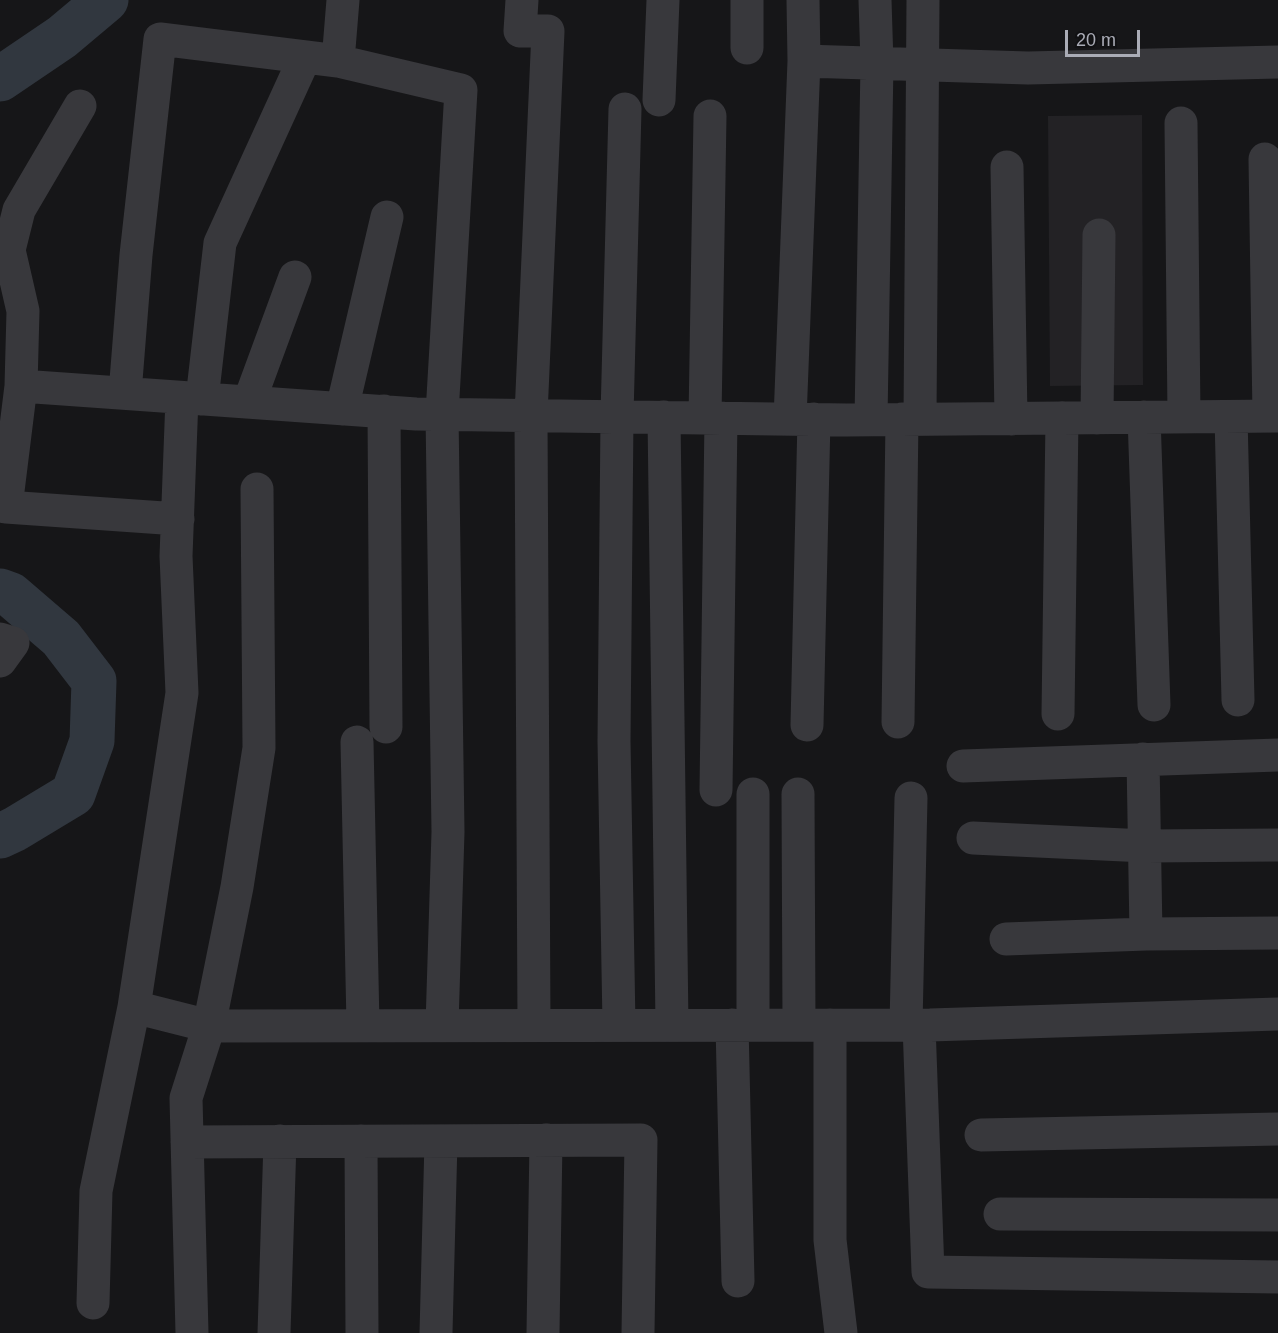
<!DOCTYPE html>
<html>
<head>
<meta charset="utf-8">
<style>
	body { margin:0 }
	#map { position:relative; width:1278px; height:1333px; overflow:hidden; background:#161618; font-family:Arial,sans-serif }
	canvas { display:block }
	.scale { position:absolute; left:1065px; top:30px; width:75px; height:27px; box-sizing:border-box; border:3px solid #aaacb6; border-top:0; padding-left:8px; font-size:18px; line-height:21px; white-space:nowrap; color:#aaacb6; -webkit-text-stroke:4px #111113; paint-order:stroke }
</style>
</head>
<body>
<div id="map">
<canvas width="1278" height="1333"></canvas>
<div class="scale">20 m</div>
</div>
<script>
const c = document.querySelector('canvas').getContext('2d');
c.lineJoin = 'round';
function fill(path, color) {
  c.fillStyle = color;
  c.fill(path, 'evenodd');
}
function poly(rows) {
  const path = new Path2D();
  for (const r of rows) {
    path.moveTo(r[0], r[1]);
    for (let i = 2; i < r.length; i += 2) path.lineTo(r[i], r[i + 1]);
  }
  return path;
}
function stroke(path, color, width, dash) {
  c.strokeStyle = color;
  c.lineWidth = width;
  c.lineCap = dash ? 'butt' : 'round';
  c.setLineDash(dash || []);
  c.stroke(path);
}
const built = poly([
	[1142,115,1143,385,1050,386,1048,116]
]);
const river = poly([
	[0,79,62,37,106,0],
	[0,591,11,595,61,638,94,681,92,741,73,794,15,829,0,836]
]);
const minor = poly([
	[522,0,520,31,548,31,531,415,534,1025],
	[747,48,747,0],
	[338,61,461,90,442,414,448,832,442,1025],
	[804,61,1028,68,1278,62],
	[659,100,663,0],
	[1181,123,1184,417],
	[1265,159,1269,416],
	[1007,167,1011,419],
	[21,386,416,414,847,420,1278,416],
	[125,393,136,255,160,39,338,61,343,0],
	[202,399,220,243,305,57],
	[249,402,295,277],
	[342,409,387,217],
	[384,411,386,727],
	[664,417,672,1025],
	[1144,417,1154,705],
	[1231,417,1238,700],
	[705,418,710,116],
	[1097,418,1099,235],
	[790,419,804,61,803,0],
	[871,419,877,63,875,0],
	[920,419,923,0],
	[0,506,6,507,21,386,23,311,9,250,19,210,80,106],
	[6,507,178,519],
	[0,639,13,643,0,661],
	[1058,714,1062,418],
	[898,722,902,419],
	[807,725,814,419],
	[357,742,363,1025],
	[1143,759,1146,934],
	[963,766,1278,755],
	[716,790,721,418],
	[753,794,753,1025],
	[798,794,799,1025],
	[973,838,1146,846,1278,845],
	[1006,939,1146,934,1278,933],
	[134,1007,209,1026,930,1025,1278,1014],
	[619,1025,614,741,617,416,625,109],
	[732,1025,738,1281],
	[830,1025,830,1240,841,1333],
	[906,1025,911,798],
	[919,1025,928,1272,1278,1277],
	[981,1135,1278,1129],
	[361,1141,362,1333],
	[187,1142,641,1140,638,1333],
	[1000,1214,1278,1215],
	[93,1303,96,1191,134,1007,182,693,176,556,182,398],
	[192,1333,186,1098,209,1026,237,887,259,748,257,489],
	[274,1333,280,1141],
	[436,1333,441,1141],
	[543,1333,546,1140]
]);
fill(built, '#232225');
stroke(river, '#31373f', 45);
stroke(minor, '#38383c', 33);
</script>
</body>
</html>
